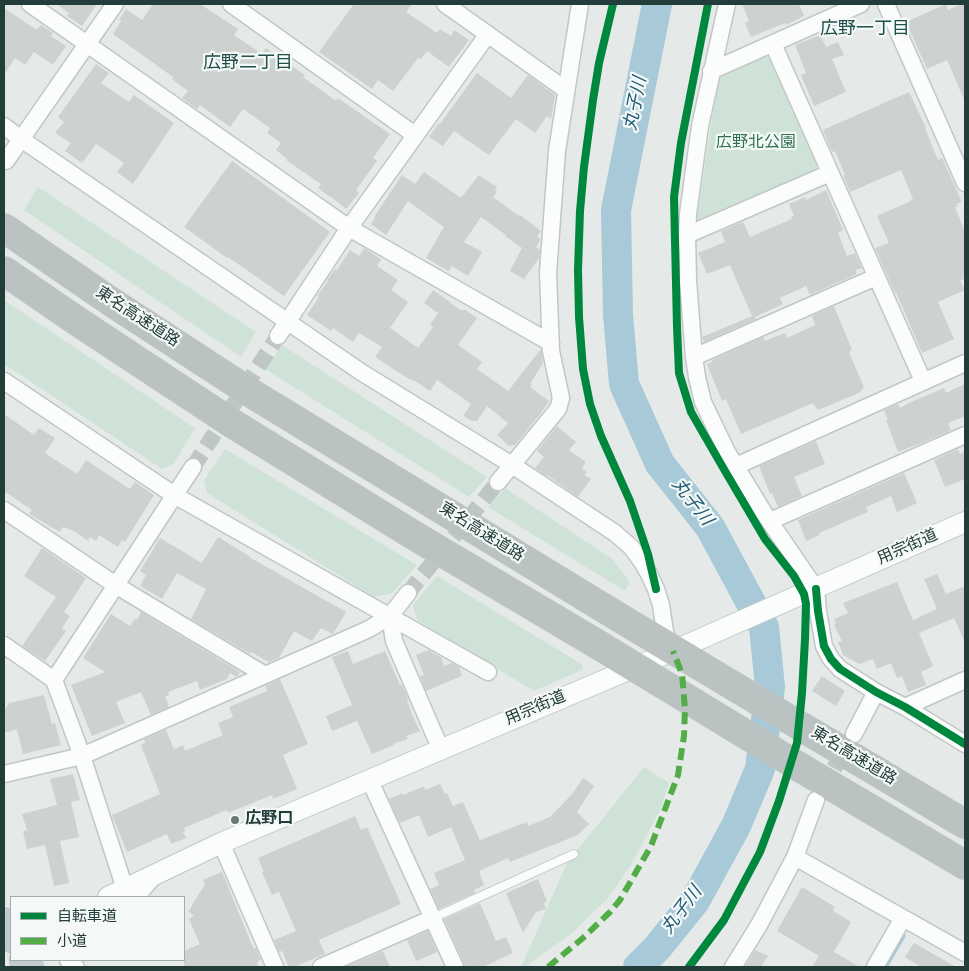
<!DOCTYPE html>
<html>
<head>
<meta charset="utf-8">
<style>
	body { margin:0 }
	#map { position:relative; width:969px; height:971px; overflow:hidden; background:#e5eae9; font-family:Overpass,"Noto Sans JP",sans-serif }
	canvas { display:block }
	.frame { position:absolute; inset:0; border:5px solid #233d3a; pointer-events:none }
	.legend { position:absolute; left:10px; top:896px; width:175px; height:65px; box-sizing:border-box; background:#f4f9f7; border:1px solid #a0aeab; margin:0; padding:6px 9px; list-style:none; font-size:15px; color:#233d3a }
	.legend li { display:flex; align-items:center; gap:10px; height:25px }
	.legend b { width:25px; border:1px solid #a0aeab }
</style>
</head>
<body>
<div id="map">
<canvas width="969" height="971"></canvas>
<div class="frame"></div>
<ul class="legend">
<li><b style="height:6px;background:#00873e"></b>自転車道</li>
<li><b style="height:6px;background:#53ad46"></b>小道</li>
</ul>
</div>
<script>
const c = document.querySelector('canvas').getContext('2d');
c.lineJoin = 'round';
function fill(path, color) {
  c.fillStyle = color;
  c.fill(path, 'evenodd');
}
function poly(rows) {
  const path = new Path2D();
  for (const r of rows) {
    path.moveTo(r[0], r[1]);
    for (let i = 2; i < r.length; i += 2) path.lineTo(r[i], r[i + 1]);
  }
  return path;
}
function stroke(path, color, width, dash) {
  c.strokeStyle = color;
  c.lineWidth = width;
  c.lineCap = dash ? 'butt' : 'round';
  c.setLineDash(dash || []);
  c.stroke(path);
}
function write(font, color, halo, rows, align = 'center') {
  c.font = font + ' Overpass,"Noto Sans JP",sans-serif';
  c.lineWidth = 4.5;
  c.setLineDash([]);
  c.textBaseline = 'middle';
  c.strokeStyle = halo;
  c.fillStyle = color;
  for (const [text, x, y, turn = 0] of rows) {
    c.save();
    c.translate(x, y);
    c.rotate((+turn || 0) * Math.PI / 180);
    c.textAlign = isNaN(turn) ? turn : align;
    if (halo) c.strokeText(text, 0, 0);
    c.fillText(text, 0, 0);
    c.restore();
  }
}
const green = poly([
	[763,54,771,59,818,165,814,172,704,221,697,218,718,77],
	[38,187,256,332,241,357,24,210],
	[4,300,195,428,174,463,162,469,4,364],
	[282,345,487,477,469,497,265,369],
	[225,449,417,565,392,593,374,597,207,493,204,480],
	[505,488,611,558,630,582,625,591,488,507],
	[437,576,583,665,582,670,534,691,417,620,413,605],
	[644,767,669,783,660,810,631,865,607,899,571,934,525,967,521,967,567,863]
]);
const stream = poly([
	[885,967,903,936]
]);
const river = poly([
	[638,967,657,948,695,901,736,826,760,769,770,687,764,627,710,527,660,464,624,384,618,315,616,210,657,4]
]);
const building = poly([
	[57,4,97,4,82,26,67,16,69,13],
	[153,4,200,4,238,29,234,35,262,54,266,48,305,75,303,77,336,101,338,98,390,134,373,158,377,161,356,190,359,193,346,209,330,196,330,197,318,188,321,184,286,160,287,159,276,150,281,143,267,133,270,128,243,109,230,127,200,105,197,109,182,98,188,91,172,79,173,77,113,34,121,21,119,20,126,9,142,20],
	[354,4,412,4,406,12,437,33,440,29,451,36,454,30,469,40,449,67,427,51,421,59,418,58,393,91,378,80,372,89,319,52],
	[742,4,799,4,804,16,786,25,785,23,751,37,745,23,749,21],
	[946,4,948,10,961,4,965,4,965,102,947,60,927,69,906,22],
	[4,8,37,30,41,25,53,33,51,36,66,46,53,65,34,52,25,65,15,58,4,75],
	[820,35,826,47,838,42,844,55,832,59,846,92,814,106,801,75,806,73,795,45],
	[96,64,109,73,101,83,129,102,134,95,174,123,133,184,117,172,124,163,96,144,82,163,65,151,71,143,55,133,64,122,58,117],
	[477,73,511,98,528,75,555,95,551,119,547,116,535,133,516,119,489,155,454,131,443,146,429,137,439,123,440,124],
	[909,92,926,128,925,129,938,160,942,158,962,202,957,204,958,206,955,207,965,232,965,278,960,281,965,290,938,302,954,339,922,353,896,292,895,293,875,248,889,243,877,216,911,201,911,200,913,199,901,170,850,192,843,175,845,175,835,151,832,152,823,130],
	[232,161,330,232,284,296,228,257,227,258,184,227],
	[424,172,461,198,479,175,497,187,495,190,497,192,493,197,519,216,520,215,541,231,537,236,540,240,536,247,540,250,539,258,524,279,510,271,522,248,505,236,506,235,481,217,464,242,482,252,468,276,452,266,448,271,426,258,444,227,408,201,386,235,371,224,375,218,374,217,402,175,415,184],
	[826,190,843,230,838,233,847,256,855,253,862,268,855,270,857,274,810,295,806,286,780,298,783,304,755,317,756,319,704,342,702,337,752,316,730,265,707,274,698,253,725,242,721,231,743,222,750,237,792,219,791,217,794,216,789,204,805,197,806,200],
	[364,248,381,259,377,266,398,280,391,290,408,302,390,328,418,348,433,327,430,325,438,313,424,303,433,290,462,311,464,309,477,318,458,345,482,362,477,369,508,391,541,349,543,363,530,384,532,385,530,387,549,401,541,413,515,445,509,446,497,435,508,423,487,406,477,421,472,421,463,416,471,404,437,380,430,391,412,379,411,380,393,369,375,357,382,347,359,333,353,342,333,328,331,331,307,315,319,297,317,296,328,281,327,280,335,269,337,270,350,250,359,256],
	[834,306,852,350,849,352,864,387,862,388,863,389,860,391,861,392,818,410,813,403,741,434,726,399,722,401,707,364,712,362,712,360,763,337,765,341,785,333,787,338,815,325,812,316],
	[965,384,965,416,948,423,951,430,924,442,898,452,886,420,888,420,884,410,898,404,900,408,913,401,944,388,946,393],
	[4,414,34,435,39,428,55,438,45,453,77,474,86,460,130,489,135,482,154,495,125,542,122,540,118,547,99,535,96,541,90,537,88,541,74,531,63,527,60,532,29,514,32,510,4,491],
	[557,426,576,442,569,450,586,462,582,468,587,472,584,475,591,479,578,497,547,475,546,476,535,468,544,457,537,451],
	[816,441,825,464,794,477,802,496,778,507,772,493,770,494,759,466],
	[958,449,960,454,965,451,965,479,945,487,934,460],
	[904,473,917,503,897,512,891,496,866,507,868,512,819,533,820,535,806,541,798,520],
	[218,537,249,556,249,557,346,612,333,634,321,628,312,641,294,631,279,658,269,662,251,652,250,654,191,619,206,589,177,573,162,599,140,586,146,575,140,571,160,538,202,563],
	[42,548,86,578,64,612,70,616,62,628,66,631,45,661,22,646,56,597,24,576],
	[937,574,946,594,965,586,965,643,954,618,919,633,933,666,921,672,926,685,908,692,902,676,897,678,891,663,877,669,873,659,859,664,843,655,838,642,842,641,834,625,836,624,834,619,848,613,843,603,897,582,913,620,937,609,924,579],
	[141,612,240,672,237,677,230,673,227,679,200,690,197,681,168,692,169,695,165,696,169,707,151,715,141,692,116,702,125,723,92,736,71,685,105,672,83,658,111,614,130,626,135,619,137,620],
	[429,650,433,653,434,654,435,654,441,657,444,666,452,663,459,667,462,676,426,691,420,676,424,675,416,655],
	[348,651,353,664,385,651,400,685,402,684,408,699,407,699,412,715,420,731,406,736,408,739,393,744,394,745,372,754,357,721,332,731,326,716,352,705,332,657],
	[822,676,845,691,836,706,812,691],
	[280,679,308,744,283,755,297,789,273,799,272,795,228,813,227,810,184,828,185,831,183,832,186,838,171,844,167,834,127,852,112,815,160,794,141,745,145,743,144,739,166,730,174,749,183,745,185,751,223,735,218,723,233,717,229,707,267,691,265,686],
	[44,695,52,724,55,723,61,745,23,754,17,729,4,733,4,711,9,703],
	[73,774,80,800,71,802,79,837,60,841,69,883,54,886,45,845,27,849,23,831,27,830,22,814,57,805,50,779],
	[583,778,594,786,577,812,589,824,578,835,510,862,508,858,479,871,484,885,474,890,475,893,439,909,430,889,439,885,434,873,465,860,451,827,428,837,419,815,400,823,389,799,402,793,403,795,424,786,425,790,440,784,445,794,447,793,453,806,463,802,480,840,527,822,528,826,550,817,573,793],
	[355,816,361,830,367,827,401,904,319,940,325,954,294,967,289,967,282,951,279,952,274,940,296,931,279,892,272,895,262,872,264,872,258,858],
	[222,872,252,945,254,949,256,948,261,960,257,962,259,967,184,967,184,951,200,944,189,919,194,915,188,912,205,884,203,880],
	[538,879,547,901,544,903,546,909,536,912,523,933,506,893],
	[802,887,835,907,833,911,851,922,834,952,860,967,812,967,819,956,777,931],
	[480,903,496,941,506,937,513,953,483,967,465,967,464,963,444,919],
	[428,931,437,952,416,961,407,940],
	[914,943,956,967,921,967,905,957],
	[755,950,768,956,761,967,745,967],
	[383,951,390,967,345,967]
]);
const minorTunnel = poly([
	[193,467,278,336],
	[408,593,498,482],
	[822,789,847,746]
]);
const service = poly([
	[433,918,574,854]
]);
const minor = poly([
	[30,4,349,228,551,343],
	[231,4,415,135],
	[445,4,566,90],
	[727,4,700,126,688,214,687,235,688,281,694,357,697,377,703,402,727,452,764,513,816,589,818,611,824,646,831,659,840,669,876,692,905,707,965,744],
	[886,4,965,183],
	[773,44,923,381],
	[711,71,861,4],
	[4,126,21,139,361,372,512,465,615,533,632,548,642,562,649,574,656,589,661,605,665,632,672,649],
	[6,161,115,4],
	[687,235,830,173],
	[278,336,349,228,488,34],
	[694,357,876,277],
	[4,381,174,495,488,672],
	[736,466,965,363],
	[498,482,558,409,561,398,551,351,548,273,557,151,580,4],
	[4,510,117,586,265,675],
	[770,521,965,435],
	[390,616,408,593],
	[4,645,54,680],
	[905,707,965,680],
	[854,734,876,692],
	[4,774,82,756,369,629,390,616,394,641,441,750],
	[370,781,455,967],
	[221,843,275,967],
	[795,857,965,953],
	[125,889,82,756,54,680,193,467],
	[136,897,154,876],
	[68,960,71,964,76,967],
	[321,967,433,918],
	[733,967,759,925,795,857,816,800],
	[875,967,903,918]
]);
const tertiary = poly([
	[108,897,221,843,673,651,965,522]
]);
const trunk = poly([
	[4,922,11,938],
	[24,960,29,967]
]);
const motorway = poly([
	[4,228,110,301,251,393,620,618],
	[4,271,77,321,230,422,415,536,602,647],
	[812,733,965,824],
	[801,768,965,865]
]);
const motorwayBridge = poly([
	[620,618,812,733],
	[602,647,801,768]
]);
const quiet = poly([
	[548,967,583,938,610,912,620,900,651,846,678,775,684,736,685,709,682,674,673,651]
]);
const cycleway = poly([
	[613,4,599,63,593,100,584,167,580,211,578,270,579,317,583,369,590,404,601,436,630,501,648,554,656,589],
	[816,589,818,611,824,646,831,659,840,669,876,692,905,707,965,744],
	[689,967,724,920,760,852,779,801,797,743,802,693,805,639,806,604,804,594,794,576,765,539,725,471,691,412,679,373,677,327,674,197,681,143,708,4]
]);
const markers = [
	[235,820,5,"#677a77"]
];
const parkNames = [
	["広野北公園",756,144]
];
const streetNames = [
	["東名高速道路",137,318,33],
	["東名高速道路",481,533,32],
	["用宗街道",908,548,-24],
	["用宗街道",536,709,-23],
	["東名高速道路",853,757,31]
];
const poiNames = [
	["広野口",245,820]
];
const neighbourhoodNames = [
	["広野一丁目",865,30],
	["広野二丁目",248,64]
];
const waterNames = [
	["丸子川",637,104,-79],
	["丸子川",691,503,52],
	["丸子川",683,911,-53]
];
fill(green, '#cfe2d8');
stroke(stream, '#a8c9d7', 5);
stroke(river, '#a8c9d7', 30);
fill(building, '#cdd1d0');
stroke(minorTunnel, '#bec7c6', 16, [16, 8]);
stroke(service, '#c2c7c6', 10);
stroke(minor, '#c2c7c6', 19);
stroke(tertiary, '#c2c7c6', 22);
stroke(trunk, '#bdc6c4', 30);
stroke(motorway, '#bdc6c4', 30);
stroke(service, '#fbfcfc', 8);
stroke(minor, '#fbfcfc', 16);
stroke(tertiary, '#fbfcfc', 20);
stroke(trunk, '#c4cccc', 28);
stroke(motorway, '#bac3c2', 28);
stroke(motorwayBridge, '#bdc6c4', 30, []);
stroke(motorwayBridge, '#bac3c2', 28);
stroke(quiet, '#53ad46', 6, [12, 6]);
stroke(cycleway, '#00873e', 8);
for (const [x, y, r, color] of markers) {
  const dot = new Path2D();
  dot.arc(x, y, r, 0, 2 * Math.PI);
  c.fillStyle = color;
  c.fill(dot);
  stroke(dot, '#f4f9f7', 2);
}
write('16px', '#2f7253', '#f4f9f7', parkNames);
write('16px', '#233d3a', '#f4f9f7', streetNames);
write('bold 16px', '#233d3a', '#f4f9f7', poiNames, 'left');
write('18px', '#204e4a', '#f4f9f7', neighbourhoodNames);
write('italic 18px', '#205b77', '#f4f9f7', waterNames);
</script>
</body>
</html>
